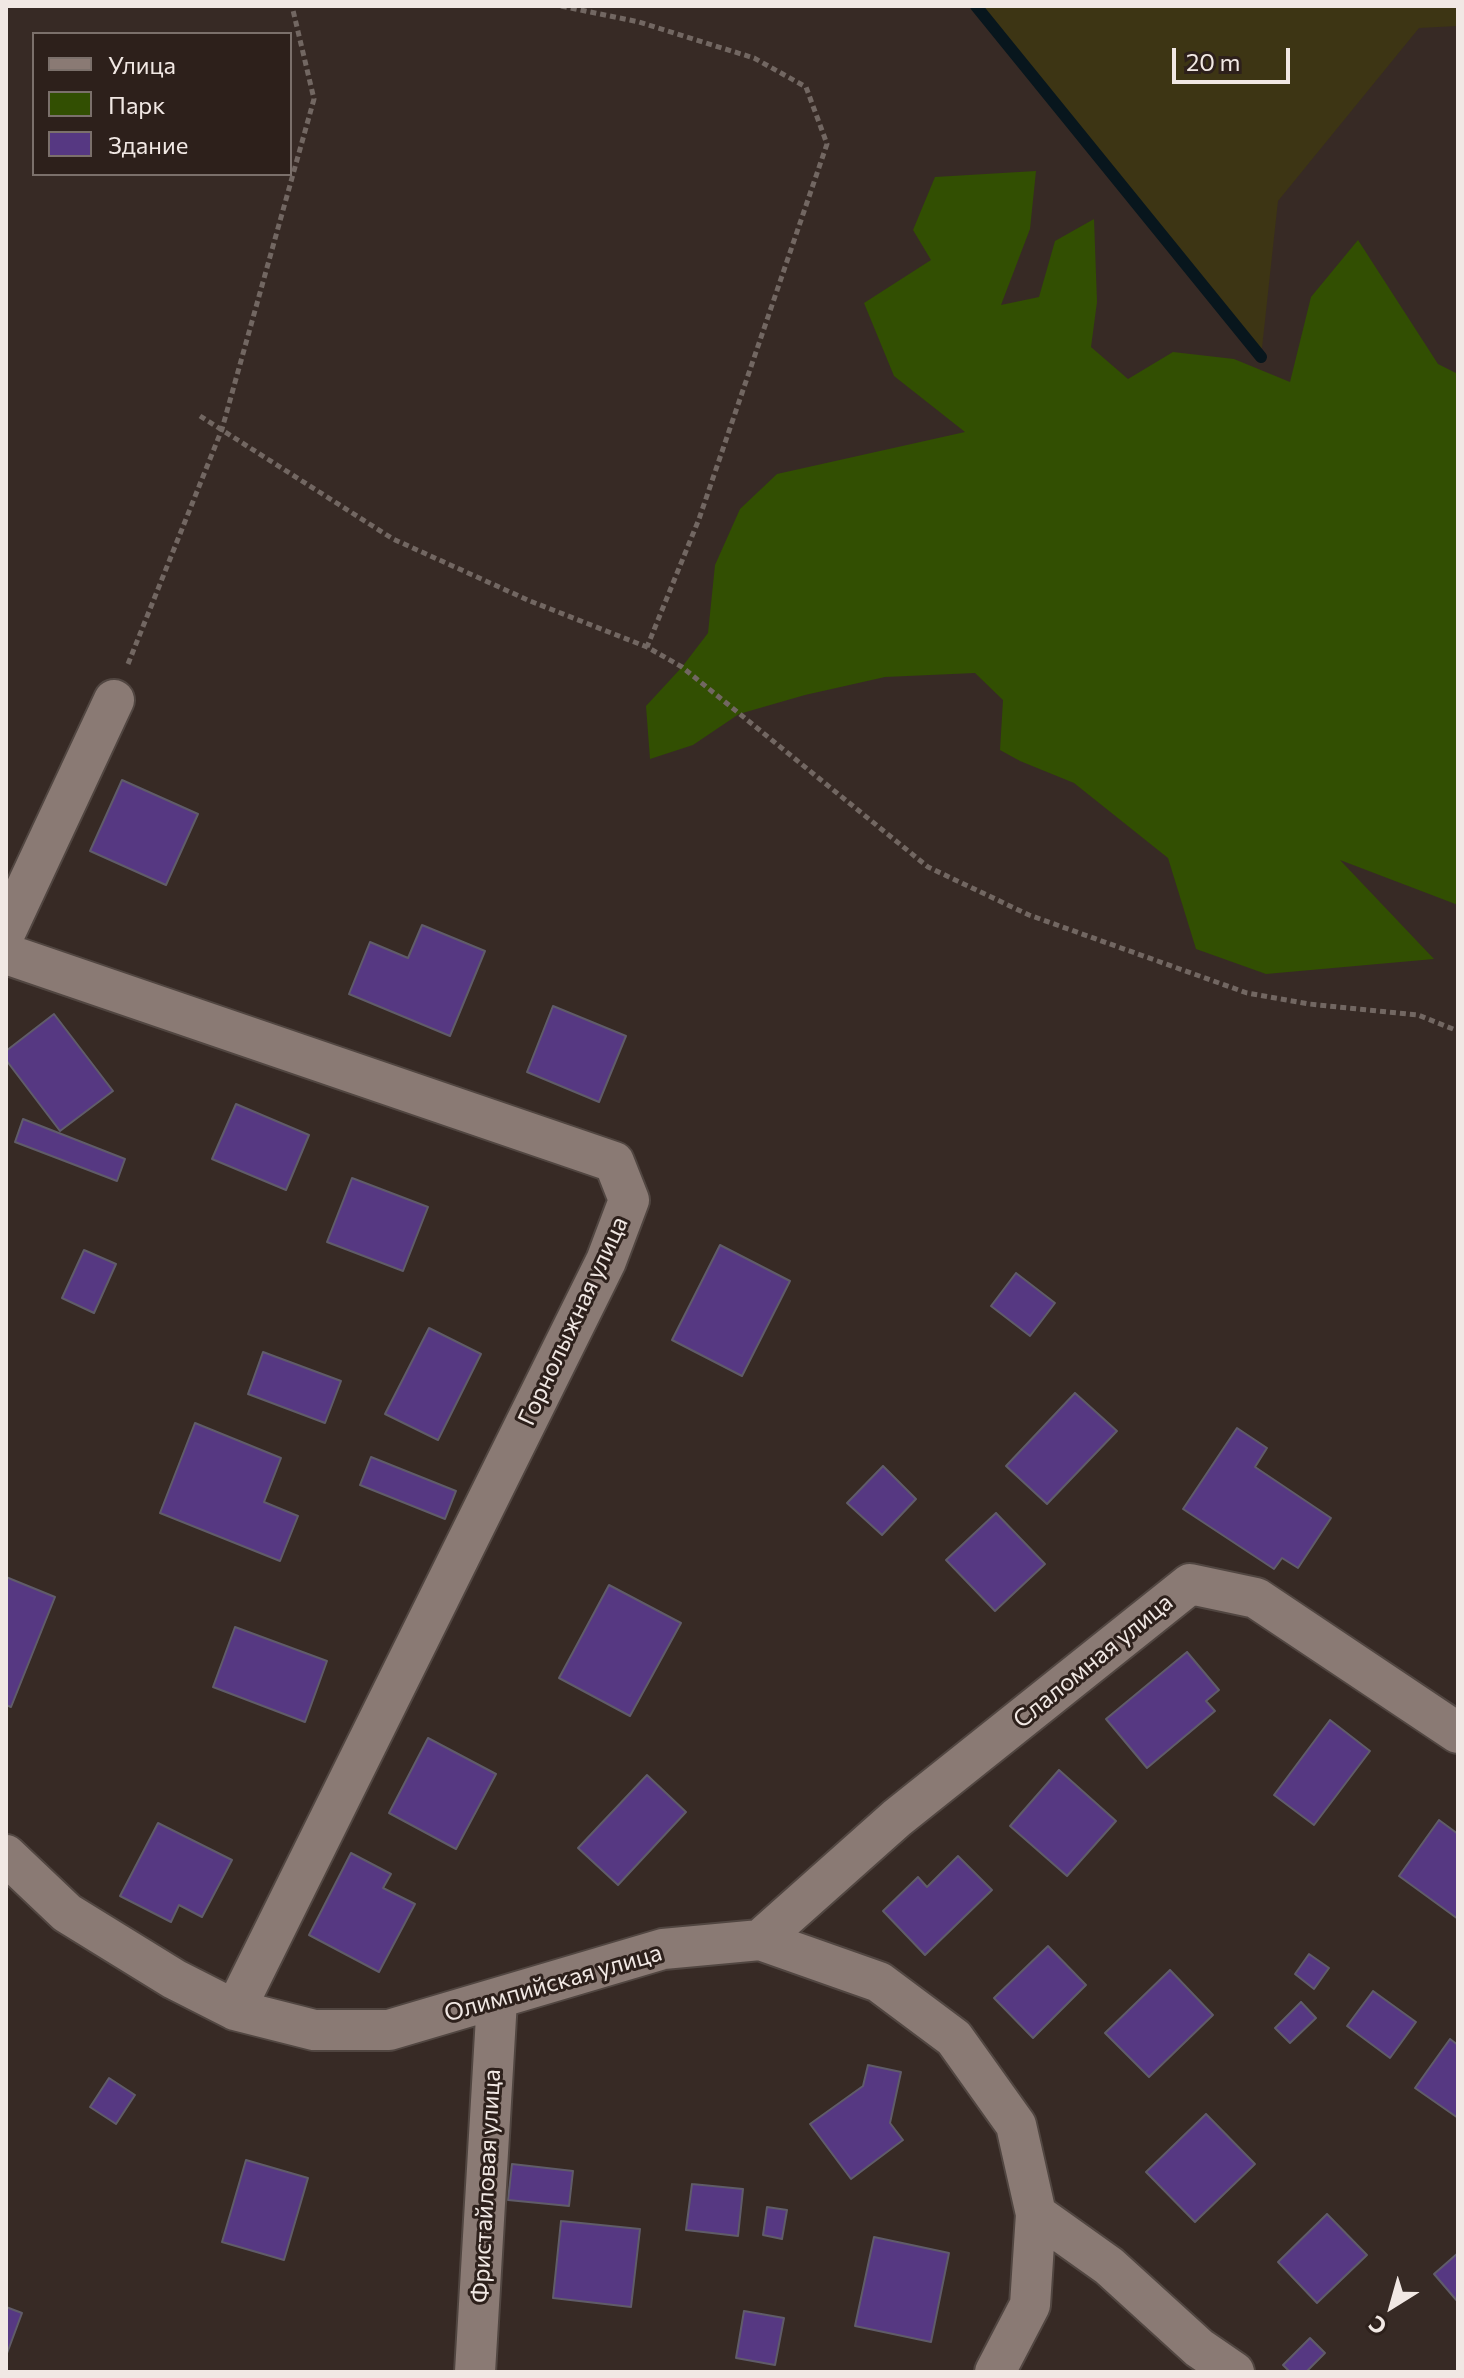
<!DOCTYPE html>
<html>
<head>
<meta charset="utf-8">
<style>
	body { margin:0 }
	#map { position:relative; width:1464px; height:2378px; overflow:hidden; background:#372a25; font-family:Commissioner,sans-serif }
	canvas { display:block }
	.frame { position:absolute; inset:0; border:8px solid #f1e8e4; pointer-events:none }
	.legend { position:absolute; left:32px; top:32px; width:260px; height:144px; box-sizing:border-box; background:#2d201b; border:2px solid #7b706b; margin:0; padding:10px 14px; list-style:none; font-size:24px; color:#f1e8e4 }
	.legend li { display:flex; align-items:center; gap:16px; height:40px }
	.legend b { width:40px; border:2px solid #7b706b }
	.north { position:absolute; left:1352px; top:2266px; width:80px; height:80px; -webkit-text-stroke:6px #2d201b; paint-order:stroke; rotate:217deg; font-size:22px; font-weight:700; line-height:32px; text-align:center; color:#f1e8e4 }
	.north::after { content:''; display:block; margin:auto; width:28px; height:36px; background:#f1e8e4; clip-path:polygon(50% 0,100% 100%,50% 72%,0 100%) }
	.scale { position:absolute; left:1172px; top:48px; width:118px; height:36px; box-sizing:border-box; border:4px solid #f1e8e4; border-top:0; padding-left:10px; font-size:24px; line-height:28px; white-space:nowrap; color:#f1e8e4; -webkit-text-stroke:6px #2d201b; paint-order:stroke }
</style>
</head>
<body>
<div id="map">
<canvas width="1464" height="2378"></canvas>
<div class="frame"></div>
<ul class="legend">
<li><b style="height:10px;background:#8a7a74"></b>Улица</li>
<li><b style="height:22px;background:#324f02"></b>Парк</li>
<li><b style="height:22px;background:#563882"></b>Здание</li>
</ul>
<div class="north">С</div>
<div class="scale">20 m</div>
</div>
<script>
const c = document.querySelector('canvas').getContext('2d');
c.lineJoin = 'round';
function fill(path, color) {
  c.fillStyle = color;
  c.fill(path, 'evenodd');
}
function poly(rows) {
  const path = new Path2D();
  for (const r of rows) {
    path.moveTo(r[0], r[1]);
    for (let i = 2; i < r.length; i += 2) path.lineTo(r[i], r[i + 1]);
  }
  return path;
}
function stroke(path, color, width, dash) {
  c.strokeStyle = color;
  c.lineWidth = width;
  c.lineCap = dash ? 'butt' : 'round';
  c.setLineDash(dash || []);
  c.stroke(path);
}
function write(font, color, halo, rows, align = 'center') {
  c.font = font + ' Commissioner,sans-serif';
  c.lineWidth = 6;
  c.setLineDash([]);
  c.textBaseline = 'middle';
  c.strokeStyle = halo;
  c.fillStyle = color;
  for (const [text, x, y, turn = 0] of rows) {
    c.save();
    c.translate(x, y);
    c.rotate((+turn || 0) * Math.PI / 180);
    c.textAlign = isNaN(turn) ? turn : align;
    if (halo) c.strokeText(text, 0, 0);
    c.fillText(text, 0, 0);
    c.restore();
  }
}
const green = poly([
	[1036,171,1030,229,1001,305,1039,297,1055,241,1094,219,1097,302,1091,347,1128,379,1173,352,1234,359,1290,382,1311,297,1358,240,1438,364,1458,374,1458,905,1340,860,1434,959,1266,974,1196,949,1168,858,1074,783,1020,761,1000,750,1003,700,975,673,885,677,805,695,739,714,693,745,650,759,646,706,682,667,708,633,715,565,740,509,777,474,965,432,894,376,864,303,931,260,913,230,935,177]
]);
const sand = poly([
	[976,6,1458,6,1458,26,1419,28,1278,201,1261,357]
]);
const stream = poly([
	[976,6,1261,357]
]);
const building = poly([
	[122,780,198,814,166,885,90,851,122,780],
	[422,925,485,951,450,1036,349,994,370,942,408,958,422,925],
	[553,1006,626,1036,599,1102,527,1072,553,1006],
	[54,1014,113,1091,60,1131,6,1060,6,1051,54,1014],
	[236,1104,309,1135,286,1190,212,1159,236,1104],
	[23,1119,125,1159,117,1181,15,1142,23,1119],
	[352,1178,428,1207,403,1271,327,1242,352,1178],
	[720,1245,790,1281,742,1376,672,1340,720,1245],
	[84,1250,116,1264,94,1313,62,1298,84,1250],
	[1016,1273,1055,1303,1030,1336,991,1306,1016,1273],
	[429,1328,481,1354,438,1440,385,1414,429,1328],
	[263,1352,341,1381,325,1423,248,1394,263,1352],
	[1075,1393,1117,1431,1047,1504,1006,1466,1075,1393],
	[195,1423,281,1458,264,1502,298,1516,280,1561,160,1513,195,1423],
	[1237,1428,1267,1448,1255,1467,1331,1518,1298,1568,1282,1558,1274,1569,1183,1509,1237,1428],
	[371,1457,456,1491,445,1519,360,1485,371,1457],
	[883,1466,916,1499,882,1535,847,1503,883,1466],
	[996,1513,1045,1564,995,1611,946,1560,996,1513],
	[6,1577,55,1597,11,1707,6,1705,6,1577],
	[609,1585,681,1623,630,1716,559,1678,609,1585],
	[235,1627,327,1661,305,1722,213,1687,235,1627],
	[1187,1652,1219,1690,1206,1701,1215,1711,1147,1768,1106,1719,1187,1652],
	[1330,1720,1370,1751,1314,1825,1274,1795,1330,1720],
	[428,1738,496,1774,456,1849,389,1813,428,1738],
	[1059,1770,1116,1821,1067,1876,1010,1826,1059,1770],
	[647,1775,686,1812,618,1885,578,1848,647,1775],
	[1439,1820,1458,1834,1458,1919,1399,1876,1439,1820],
	[158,1823,232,1860,202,1917,179,1905,171,1922,120,1896,158,1823],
	[351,1853,391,1874,383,1888,415,1904,379,1972,309,1935,351,1853],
	[958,1856,992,1890,925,1955,883,1911,918,1877,927,1887,958,1856],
	[1048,1946,1086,1985,1033,2038,994,1998,1048,1946],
	[1309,1954,1329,1968,1314,1989,1295,1974,1309,1954],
	[1170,1970,1213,2015,1149,2077,1105,2033,1170,1970],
	[1373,1991,1416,2022,1390,2058,1347,2026,1373,1991],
	[1301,2002,1316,2018,1290,2043,1275,2028,1301,2002],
	[1450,2039,1458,2045,1458,2118,1415,2088,1450,2039],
	[868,2065,901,2072,890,2123,903,2140,851,2179,810,2124,863,2086,868,2065],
	[109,2078,135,2095,116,2124,90,2107,109,2078],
	[1206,2114,1255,2164,1195,2222,1146,2172,1206,2114],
	[246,2160,308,2178,284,2260,222,2242,246,2160],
	[512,2164,573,2171,569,2206,508,2200,512,2164],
	[692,2184,743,2189,738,2236,686,2230,692,2184],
	[767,2207,787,2210,782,2239,763,2235,767,2207],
	[1327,2214,1367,2255,1317,2303,1278,2262,1327,2214],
	[561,2221,640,2229,631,2307,553,2298,561,2221],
	[874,2237,949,2253,931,2342,855,2326,874,2237],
	[1458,2253,1458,2302,1434,2274,1458,2253],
	[6,2307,22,2313,6,2356,6,2307],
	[744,2311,784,2318,775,2365,736,2358,744,2311],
	[1310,2338,1325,2353,1306,2372,1290,2372,1283,2365,1310,2338]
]);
const path = poly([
	[561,6,639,22,754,58,806,87,827,144,699,519,647,647],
	[200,416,393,539,530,601,647,647,682,667,928,867,1029,915,1247,993,1309,1004,1418,1015,1458,1031],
	[128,664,222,429,314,99,292,6]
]);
const street = poly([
	[6,931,114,700],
	[6,954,614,1162,629,1200,606,1261,235,2010],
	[6,1855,67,1913,174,1979,235,2010,314,2030,389,2030,663,1949,760,1940,879,1982,954,2038,1016,2125,1036,2214,1030,2305,995,2372],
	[760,1940,897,1818,1190,1584,1256,1598,1458,1733],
	[1036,2214,1109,2266,1199,2348,1234,2372],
	[475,2372,497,2000]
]);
const streetNames = [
	["Горнолыжная улица",573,1321,-65],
	["Слаломная улица",1093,1661,-39],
	["Олимпийская улица",553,1983,-16],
	["Фристайловая улица",486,2186,-87]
];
fill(green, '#324f02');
fill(sand, '#3d3514');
stroke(stream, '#08161d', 12);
fill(building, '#563882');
stroke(building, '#605c69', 2);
stroke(street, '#514641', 44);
stroke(path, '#726762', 5, [6, 4]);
stroke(street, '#8a7a74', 40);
write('24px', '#f1e8e4', '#2d201b', streetNames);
</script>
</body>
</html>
